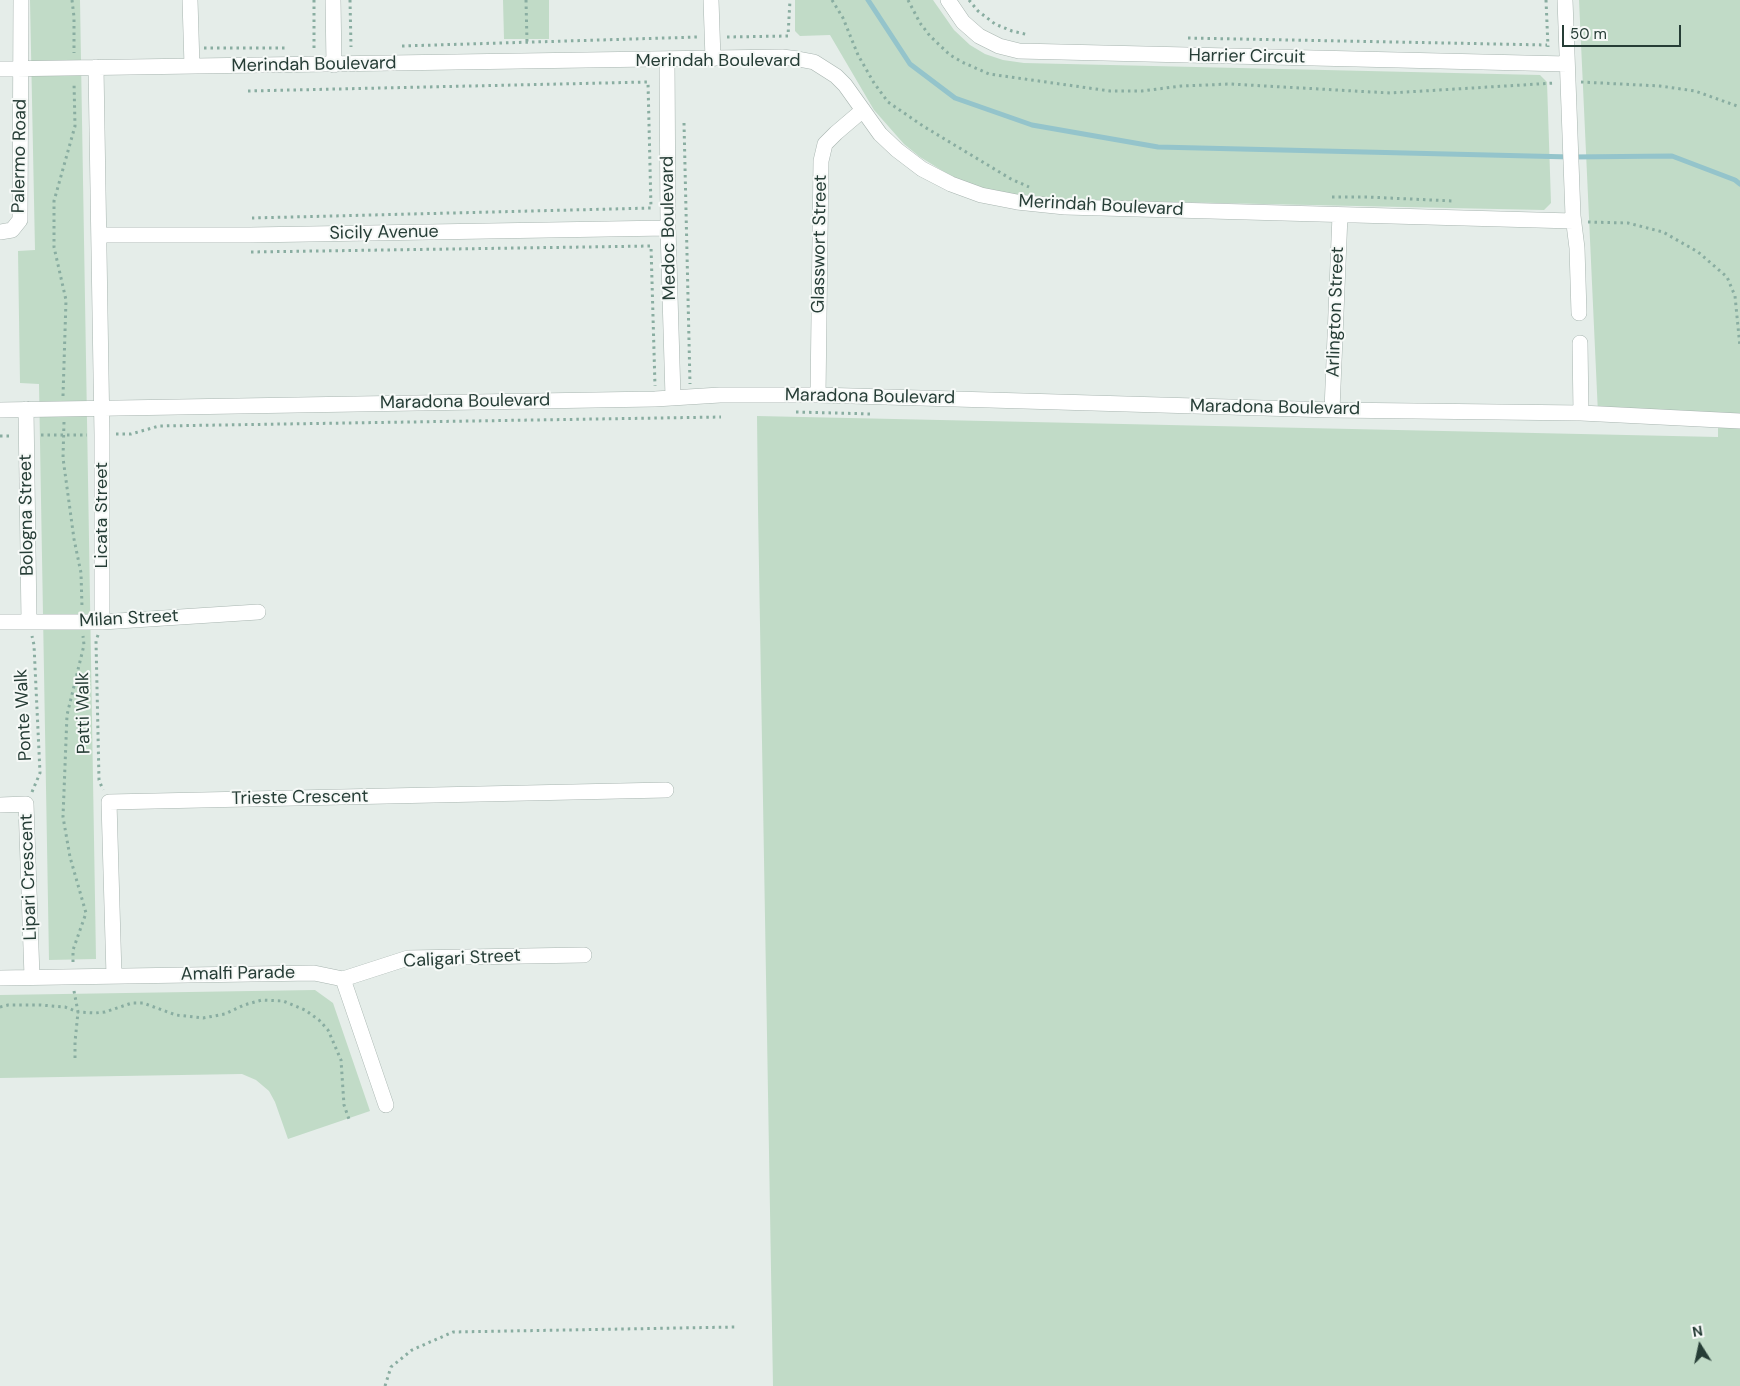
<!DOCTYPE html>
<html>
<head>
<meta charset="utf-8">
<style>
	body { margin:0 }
	#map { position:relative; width:1740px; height:1386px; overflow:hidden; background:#e5ede9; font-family:"DM Sans",sans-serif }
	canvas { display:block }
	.north { position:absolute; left:1675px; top:1321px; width:50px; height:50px; -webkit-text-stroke:4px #f6f9f7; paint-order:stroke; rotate:350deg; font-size:14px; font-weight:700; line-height:20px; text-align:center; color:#263d36 }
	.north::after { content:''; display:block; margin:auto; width:18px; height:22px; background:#263d36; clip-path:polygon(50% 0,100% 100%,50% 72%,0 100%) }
	.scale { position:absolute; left:1562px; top:25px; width:119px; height:22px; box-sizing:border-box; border:2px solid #263d36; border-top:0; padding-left:6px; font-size:15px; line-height:18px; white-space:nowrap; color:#263d36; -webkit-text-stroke:4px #f6f9f7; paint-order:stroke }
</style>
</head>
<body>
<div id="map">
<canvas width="1740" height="1386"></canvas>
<div class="north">N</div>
<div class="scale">50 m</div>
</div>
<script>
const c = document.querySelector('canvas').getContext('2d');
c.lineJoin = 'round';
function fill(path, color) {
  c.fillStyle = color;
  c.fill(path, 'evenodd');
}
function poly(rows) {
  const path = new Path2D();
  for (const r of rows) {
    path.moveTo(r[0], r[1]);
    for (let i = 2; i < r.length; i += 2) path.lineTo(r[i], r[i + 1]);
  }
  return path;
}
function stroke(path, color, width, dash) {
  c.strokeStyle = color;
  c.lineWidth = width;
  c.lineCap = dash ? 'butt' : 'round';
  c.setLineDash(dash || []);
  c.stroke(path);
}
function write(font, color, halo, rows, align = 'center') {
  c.font = font + ' "DM Sans",sans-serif';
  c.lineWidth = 4;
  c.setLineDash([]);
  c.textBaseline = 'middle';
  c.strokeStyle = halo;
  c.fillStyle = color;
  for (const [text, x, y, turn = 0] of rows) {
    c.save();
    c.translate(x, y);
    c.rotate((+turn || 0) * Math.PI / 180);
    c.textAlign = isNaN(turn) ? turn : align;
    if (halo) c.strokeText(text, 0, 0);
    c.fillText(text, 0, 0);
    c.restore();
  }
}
const green = poly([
	[30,0,80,0,96,959,49,960,39,384,20,383,18,251,35,250],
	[503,0,549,0,549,39,504,39],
	[795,0,933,0,954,30,970,45,985,54,1003,60,1024,63,1540,75,1547,82,1551,203,1544,210,1030,199,1005,195,956,179,920,157,904,144,874,110,830,35,800,36,795,31],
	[1579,0,1740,0,1740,1386,773,1386,758,508,757,416,1718,437,1718,420,1598,414],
	[315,990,333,1003,370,1111,288,1139,275,1102,269,1091,256,1080,242,1074,0,1078,0,995]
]);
const stream = poly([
	[868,0,910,64,955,98,1032,125,1158,147,1571,157,1672,156,1735,180,1740,184]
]);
const path = poly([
	[72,0,74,17,74,53],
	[350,0,351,47],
	[526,0,527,42],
	[832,0,843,18,858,55,874,83,888,102,923,126,1011,179,1029,187],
	[908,0,920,23,930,36,950,55,962,62,989,74,1110,91,1142,91,1181,86,1230,84,1390,93,1555,83],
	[969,0,978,11,995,24,1012,31,1029,35],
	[1546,0,1548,47],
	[727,37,788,36,790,0],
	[1188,38,1547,45],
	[402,46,698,37],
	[204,48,288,48],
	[314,48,314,0],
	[1581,82,1660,86,1695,91,1740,107],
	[248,91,648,82,651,208,252,218],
	[684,123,690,384],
	[1332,197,1367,197,1453,201],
	[1588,222,1628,223,1663,232,1698,252,1727,277,1735,296,1740,347],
	[251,252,651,246,655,386],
	[63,396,66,300,54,247,54,201,75,126,74,82],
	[796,412,872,414],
	[64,422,63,458,74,539,81,573,82,607],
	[116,434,131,434,159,426,721,417],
	[41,435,87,435],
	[0,436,12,436],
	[98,635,96,641,99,780,103,790],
	[32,792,40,773,34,645,32,636],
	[73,962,73,950,86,913,70,857,63,817,67,715,84,645,83,636],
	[74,991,78,1012,75,1042,75,1060],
	[0,1007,8,1005,40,1005,65,1007,78,1012,95,1013,105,1012,132,1003,143,1003,176,1015,203,1018,225,1014,244,1005,262,1000,283,1001,305,1010,319,1020,328,1030,341,1060,344,1105,350,1122],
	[385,1386,391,1367,412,1350,453,1332,735,1327]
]);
const minor = poly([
	[190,0,192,66],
	[333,0,334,65],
	[711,0,713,59],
	[948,0,963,22,979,36,999,46,1019,51,1567,64],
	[1565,0,1573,216,1577,248,1579,313],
	[667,59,668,228,673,397],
	[96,67,102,435,102,622],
	[0,69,782,57,798,59,814,62,836,76,845,85,880,134,897,150,922,169,951,184,981,195,1017,202,1065,207,1573,221],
	[0,232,12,230,20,220,21,0],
	[99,235,250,235,668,228],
	[1580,343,1581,413],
	[818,395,821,161,825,144,836,133,863,110],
	[26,409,29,621],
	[0,410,655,399,720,395,818,395,1332,410,1581,413,1740,421],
	[1332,410,1340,215],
	[0,622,102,622,258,612],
	[0,805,26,804,32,977],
	[114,976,109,802,666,790],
	[0,978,314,973,343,979,386,1105],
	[343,979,408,958,584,955]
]);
const streetNames = [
	["Harrier Circuit",1247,57,1],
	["Merindah Boulevard",718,61],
	["Merindah Boulevard",314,65,-1],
	["Palermo Road",20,156,-89],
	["Merindah Boulevard",1101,206,3],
	["Medoc Boulevard",669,228,-91],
	["Sicily Avenue",384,233,-1],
	["Glasswort Street",820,244,-89],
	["Arlington Street",1336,312,-88],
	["Maradona Boulevard",870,397,1],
	["Maradona Boulevard",465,402,-1],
	["Maradona Boulevard",1275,408,1],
	["Bologna Street",27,515,-91],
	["Licata Street",102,515,-90],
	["Milan Street",129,619,-3],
	["Patti Walk",84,713,-91],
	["Ponte Walk",24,715,-93],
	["Trieste Crescent",300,798,-1],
	["Lipari Crescent",29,877,-92],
	["Caligari Street",462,959,-3],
	["Amalfi Parade",238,974,-1]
];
fill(green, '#c1dbc7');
stroke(stream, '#94c4cb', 5);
stroke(minor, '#a8b5b0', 16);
stroke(path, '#89ada1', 3, [2.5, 4]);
stroke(minor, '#fff', 15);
write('18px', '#263d36', '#f6f9f7', streetNames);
</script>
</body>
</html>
